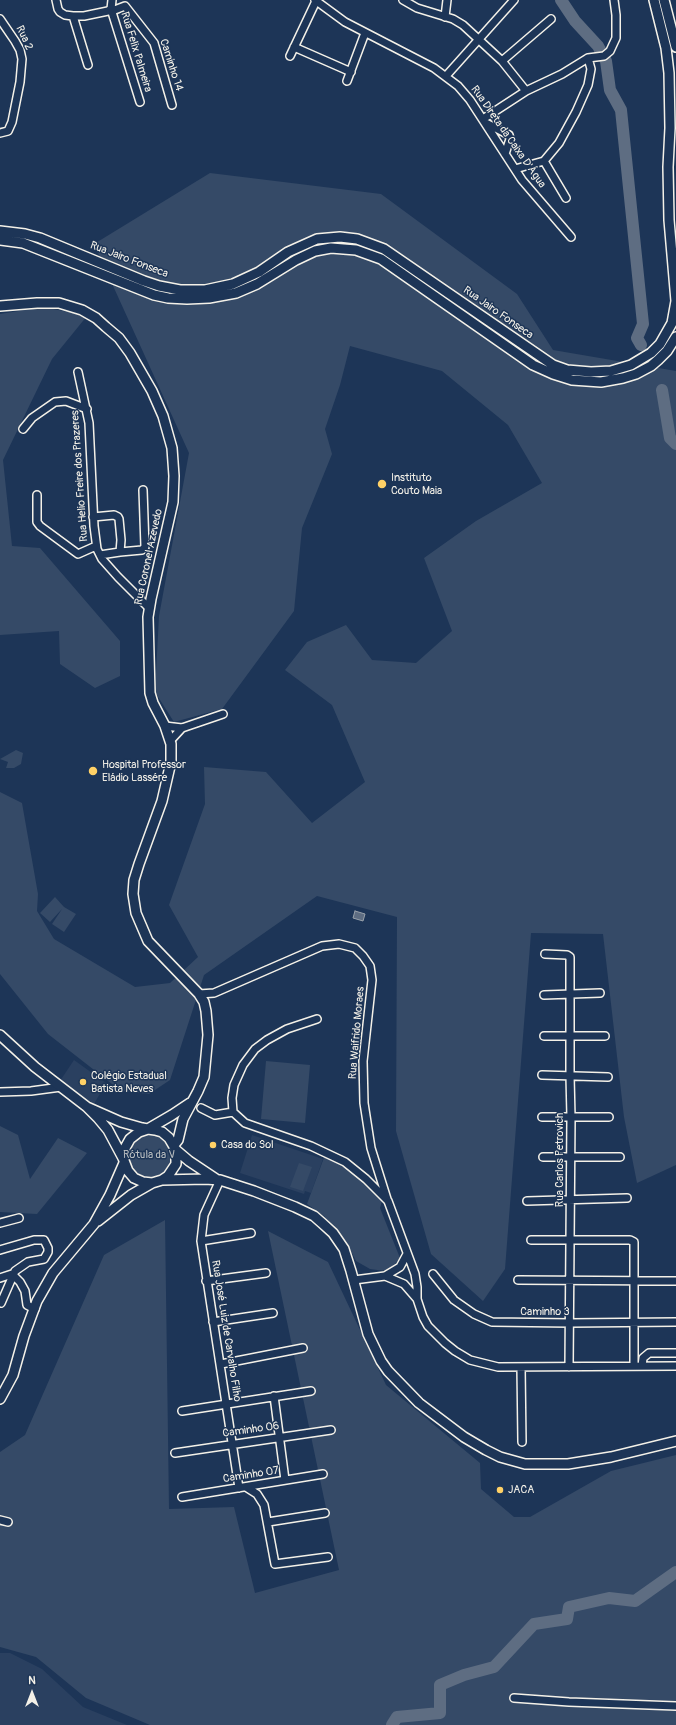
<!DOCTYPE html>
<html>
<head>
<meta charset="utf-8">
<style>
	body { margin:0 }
	#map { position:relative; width:676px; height:1725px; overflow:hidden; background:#1d3557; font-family:Pangolin,sans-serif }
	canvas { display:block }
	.north { position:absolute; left:12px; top:1673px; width:40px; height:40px; -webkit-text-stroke:3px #1d3557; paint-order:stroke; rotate:0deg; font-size:11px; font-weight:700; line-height:16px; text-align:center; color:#f4f1e8 }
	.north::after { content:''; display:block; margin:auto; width:14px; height:18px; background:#f4f1e8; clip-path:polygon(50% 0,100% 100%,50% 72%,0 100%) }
</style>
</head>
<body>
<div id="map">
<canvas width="676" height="1725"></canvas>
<div class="north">N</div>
</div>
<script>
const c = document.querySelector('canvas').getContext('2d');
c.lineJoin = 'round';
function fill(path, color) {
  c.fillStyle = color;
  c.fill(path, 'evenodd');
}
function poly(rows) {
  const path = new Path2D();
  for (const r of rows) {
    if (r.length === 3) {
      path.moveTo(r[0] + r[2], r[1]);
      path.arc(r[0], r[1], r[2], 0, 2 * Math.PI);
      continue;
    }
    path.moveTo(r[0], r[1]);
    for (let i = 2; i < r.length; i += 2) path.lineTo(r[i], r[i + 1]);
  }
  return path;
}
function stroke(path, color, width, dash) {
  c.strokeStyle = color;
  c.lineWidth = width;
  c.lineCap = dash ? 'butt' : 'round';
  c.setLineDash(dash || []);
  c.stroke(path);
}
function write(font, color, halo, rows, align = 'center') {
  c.font = font + ' Pangolin,sans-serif';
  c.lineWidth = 3;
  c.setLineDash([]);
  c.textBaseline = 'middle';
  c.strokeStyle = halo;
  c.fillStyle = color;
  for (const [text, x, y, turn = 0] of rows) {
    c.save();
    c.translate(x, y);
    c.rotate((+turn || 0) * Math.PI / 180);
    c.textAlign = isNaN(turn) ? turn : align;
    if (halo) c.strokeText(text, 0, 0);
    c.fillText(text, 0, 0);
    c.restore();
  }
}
const built = poly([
	[74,1060,106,1083,94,1104,60,1081],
	[252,1135,323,1159,311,1193,305,1191,304,1194,240,1173],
	[0,1653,10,1653,42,1669,83,1707,127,1725,0,1725]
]);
const green = poly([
	[210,173,381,194,517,294,553,350,676,371,676,1165,637,1183,624,1117,603,934,531,933,505,1269,483,1301,431,1254,396,1131,397,917,317,896,204,975,170,1080,149,1094,121,1091,48,1034,0,974,0,792,22,803,38,894,37,911,54,939,135,987,170,983,198,957,169,905,205,804,204,767,266,772,312,823,365,782,332,705,285,670,307,642,346,625,372,660,416,663,452,631,424,558,476,521,542,483,508,425,442,371,350,346,340,385,325,429,332,454,302,528,294,611,222,709,174,722,155,692,159,616,189,453,94,244],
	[44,307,87,316,52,359,3,460,12,546,40,548,120,641,120,676,95,688,60,664,59,631,0,635,0,314],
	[16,750,23,753,21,764,14,768,6,768,8,762,0,759],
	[55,897,64,907,76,914,64,932,52,924,62,909,50,922,40,913],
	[266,1061,310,1065,305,1123,261,1119],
	[0,1126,18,1135,30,1179,58,1138,87,1153,37,1214,0,1212],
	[150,1155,22],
	[325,1155,366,1182,382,1201,380,1208,400,1258,390,1269,385,1271,370,1269,356,1261,346,1241,338,1233,324,1216,307,1204],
	[299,1163,312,1167,303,1191,290,1187],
	[165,1220,169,1509,234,1507,255,1593,339,1570,268,1231,328,1262,386,1385,480,1463,481,1489,514,1517,530,1517,611,1471,676,1455,676,1725,150,1725,86,1698,36,1657,0,1647,0,1452,25,1435,104,1255]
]);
const water = poly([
	[355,911,365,914,363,921,353,918,355,911]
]);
const river = poly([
	[561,0,575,21,598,46,606,61,610,90,621,110,643,324,637,338,641,345],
	[662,390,670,438,676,444],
	[392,1725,397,1717,440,1713,440,1685,464,1675,494,1667,534,1624,567,1619,569,1607,609,1598,635,1601,676,1572]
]);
const minor = poly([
	[56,0,58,9,60,12,65,15,73,16,84,16,108,11,111,9,112,0],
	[315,0,345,22,434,68,458,86,470,100,522,180,571,237],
	[403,0,417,8,453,19,463,25,502,61,526,91],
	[111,9,140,102],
	[112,11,125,6,154,43,172,105],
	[73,16,88,65],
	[445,17,447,0],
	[0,19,15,41,20,50,22,59,20,82,12,122,8,131,0,133],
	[294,47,351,72],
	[290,56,316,1],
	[502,61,551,19],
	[446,76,514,0],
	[347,81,365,33],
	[483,119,526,91,562,74,588,58,604,56,610,51,616,38,616,15,614,0],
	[486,123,509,135,510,139,505,154],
	[544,161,566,198],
	[515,169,544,161,559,143,576,112,588,85,591,69,588,58],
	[78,372,89,423,94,526,97,549,102,559,118,577,149,608],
	[23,429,32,418,55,402,66,401,87,409],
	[37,495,37,522,40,526,78,554,96,546],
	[93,517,114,515,118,517,119,519,121,540,120,552,100,555],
	[120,552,142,550,145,547,143,490],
	[165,726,182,728,223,714],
	[170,741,182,728],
	[545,954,567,955,570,957,570,1076,571,1117,569,1367],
	[199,994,214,993,322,946,339,944,355,948,363,956,370,966,372,980,363,1061,364,1103,371,1148,387,1199],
	[544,995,600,993],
	[317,1019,287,1029,267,1040,255,1049,243,1065,234,1085,232,1098,233,1112,245,1123,311,1146,345,1162,366,1179,388,1201,415,1274,417,1287,417,1299,423,1317,428,1326,445,1343,455,1351,470,1360,498,1367,676,1366],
	[544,1036,605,1036],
	[542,1075,608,1077],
	[0,1092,31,1091,61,1087],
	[201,1108,215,1115,233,1112],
	[542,1117,609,1117],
	[543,1157,620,1157],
	[220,1180,204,1215,201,1241,239,1488],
	[527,1201,627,1198],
	[0,1223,19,1218],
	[531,1240,630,1240,634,1242,634,1366],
	[201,1241,251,1233],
	[0,1250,34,1240,44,1240,48,1248,48,1252,44,1259,28,1262,15,1271,1,1303],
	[433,1274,454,1300,474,1314,492,1322,570,1323,676,1322],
	[385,1276,404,1284,417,1299],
	[0,1278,12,1274,20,1282,25,1291,27,1305,35,1309],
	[354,1280,385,1276,400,1267,407,1254],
	[518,1280,676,1281],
	[206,1281,266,1273],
	[213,1322,273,1313],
	[221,1364,303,1348],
	[642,1366,643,1358,649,1353,676,1353],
	[521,1367,522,1442],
	[274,1396,285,1480],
	[182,1411,311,1391],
	[175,1453,331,1430],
	[246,1487,257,1494,264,1505,275,1564,328,1557],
	[182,1497,323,1474],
	[0,1520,8,1522],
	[268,1522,325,1513],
	[514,1698,569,1702,676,1706]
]);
const major = poly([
	[664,0,676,47],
	[0,231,25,234,40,238,144,281,159,286,180,290,205,290,233,284,259,272,288,252,317,239,340,237,357,239,384,249,553,365,567,370,591,372,611,371,631,365,651,353,660,344,672,323,676,301,669,220,668,167,670,128,669,73,666,48,654,0],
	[0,240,23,243,154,295,168,298,187,299,209,298,236,293,257,284,296,260,315,251,331,248,356,250,381,259,533,365,553,374,572,380,601,382,623,378,636,374,651,366,658,360,667,351,676,337],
	[0,306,37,303,59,303,82,310,96,318,106,327,119,338,130,353,152,391,163,416,172,448,174,476,173,502,151,599,148,617,150,693,153,703,165,726,171,744,171,762,162,801,139,864,134,880,133,894,136,913,148,941,199,994,204,1002,206,1011,208,1035,204,1077,198,1091,183,1119,178,1140,174,1145],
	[0,1035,35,1067,87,1107,98,1118,108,1130,123,1158],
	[87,1107,121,1122,142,1128,148,1129,155,1130,162,1132,169,1138,176,1150,176,1164,168,1176,162,1180,152,1183,143,1182,134,1178,128,1171,123,1158,125,1148,130,1139,139,1132,148,1129,172,1115,190,1103],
	[176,1150,189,1161,216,1179],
	[162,1180,205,1179,220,1180,254,1191,295,1207,314,1216,322,1223,333,1233,344,1249,351,1271,368,1334,381,1361,388,1371,419,1403,464,1437,486,1450,500,1457,525,1464,568,1464,611,1457,676,1441],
	[98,1221,131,1195,152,1183],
	[0,1399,13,1375,24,1336,37,1301,53,1273,94,1224,110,1195,124,1163]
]);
const markers = [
	[382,484,5,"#ffd166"],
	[93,771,5,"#ffd166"],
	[83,1082,4,"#ffd166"],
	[213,1145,4,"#ffd166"],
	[500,1490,4,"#ffd166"]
];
const streetNames = [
	["Rua 2",24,38,65],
	["Rua Felix Palmeira",136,52,73],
	["Caminho 14",171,65,72],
	["Rua Direta da Caixa D'Água",508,137,55],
	["Rua Jairo Fonseca",129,260,21],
	["Rua Jairo Fonseca",498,313,35],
	["Rua Helio Freire dos Prazeres",80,476,-94],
	["Rua Coronel Azevedo",149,557,-78],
	["Rua Waifrido Moraes",357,1033,-85],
	["Rua Carlos Petrovich",560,1160,-90],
	["Caminho 3",545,1312],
	["Rua José Luiz de Carvalho Filho",226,1331,81],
	["Caminho 06",251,1430,-8],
	["Caminho 07",251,1475,-9]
];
const poiNames = [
	["Instituto",391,478],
	["Couto Maia",391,491],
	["Hospital Professor",102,765],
	["Eládio Lassére",102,778],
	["Colégio Estadual",91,1076],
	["Batista Neves",91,1089],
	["Casa do Sol",221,1145],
	["JACA",508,1490]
];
const parkNames = [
	["Rótula da V",149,1155]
];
fill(built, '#2a4060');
fill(green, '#354a67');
fill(water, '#5e6d82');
stroke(water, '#9aa2ab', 1);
stroke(river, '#5e6d82', 12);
stroke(minor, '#f4f1e8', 10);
stroke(major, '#f4f1e8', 12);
stroke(minor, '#1d3557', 7);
stroke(major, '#1d3557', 9);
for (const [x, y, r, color] of markers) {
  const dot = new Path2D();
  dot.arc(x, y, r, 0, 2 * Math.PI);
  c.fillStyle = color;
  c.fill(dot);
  stroke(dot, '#1d3557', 1.5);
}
write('11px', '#f4f1e8', '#1d3557', streetNames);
write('11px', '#f4f1e8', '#1d3557', poiNames, 'left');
write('11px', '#bbbfc1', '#1d3557', parkNames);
</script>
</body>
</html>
